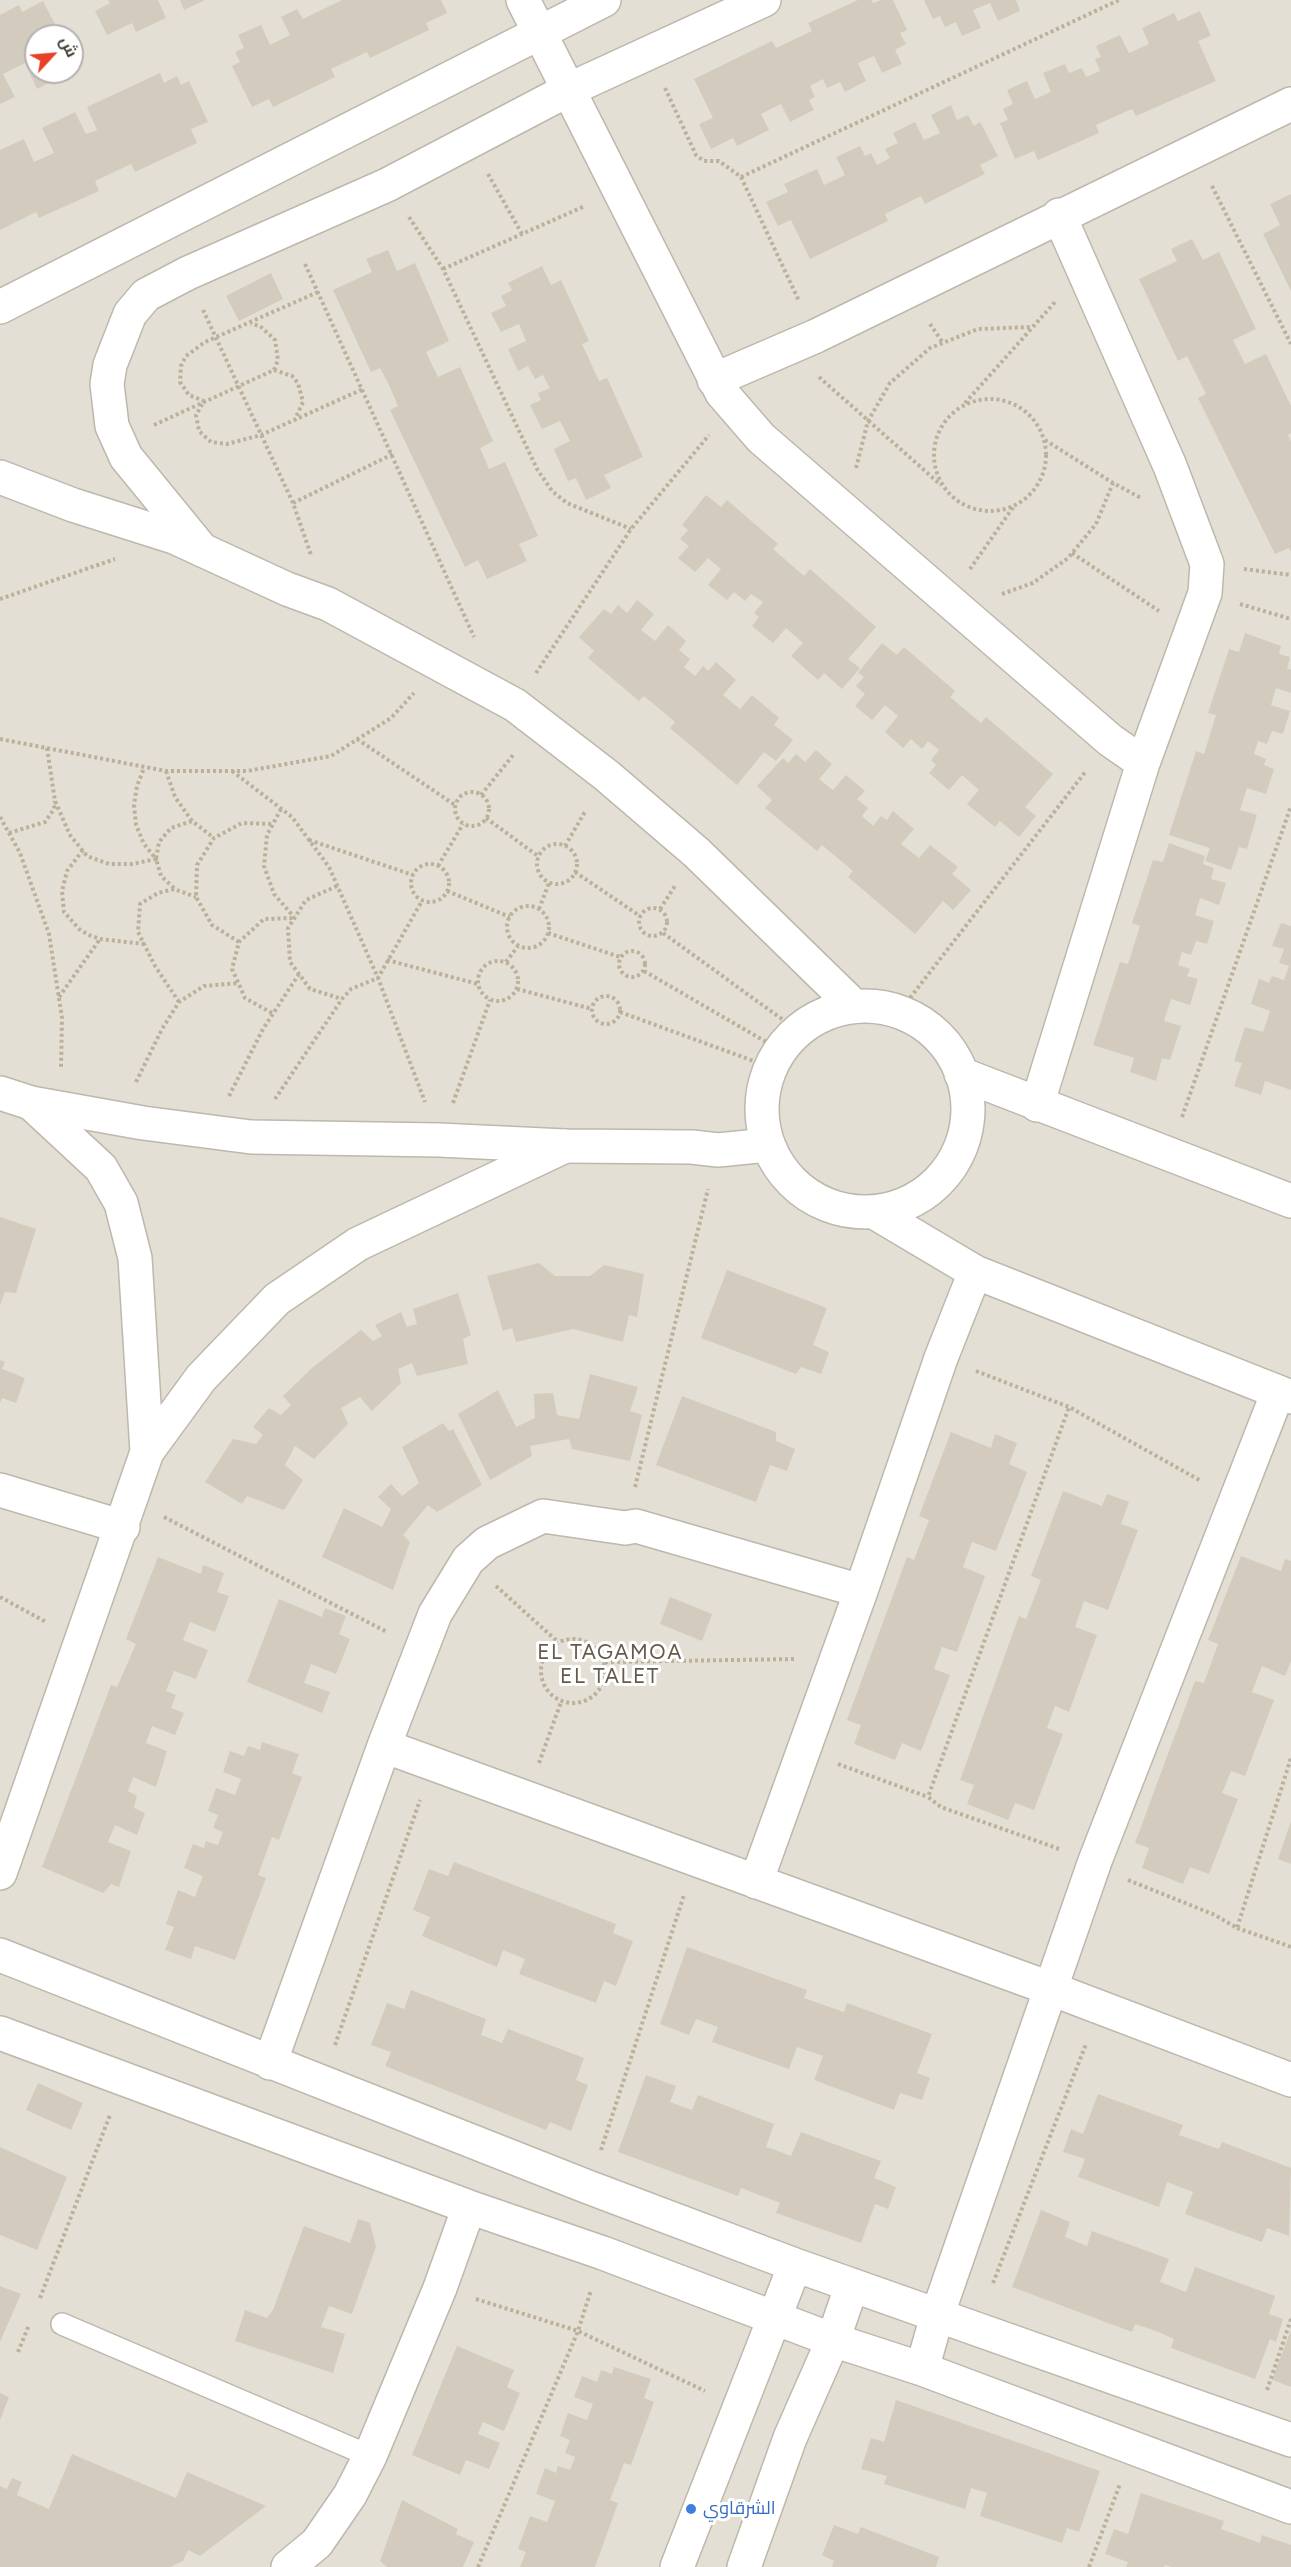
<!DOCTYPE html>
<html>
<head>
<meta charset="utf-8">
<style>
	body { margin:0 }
	#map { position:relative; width:1291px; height:2567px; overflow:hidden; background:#f1ede5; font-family:Figtree,Cairo,sans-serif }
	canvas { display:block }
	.north { position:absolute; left:24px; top:24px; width:60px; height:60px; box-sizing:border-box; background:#fff; border:2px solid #b4b1ae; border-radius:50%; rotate:64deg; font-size:16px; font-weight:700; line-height:24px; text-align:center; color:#433d35 }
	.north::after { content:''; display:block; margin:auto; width:21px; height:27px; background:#e74026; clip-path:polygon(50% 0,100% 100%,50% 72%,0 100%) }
</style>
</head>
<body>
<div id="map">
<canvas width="1291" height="2567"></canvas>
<div class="north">ش</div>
</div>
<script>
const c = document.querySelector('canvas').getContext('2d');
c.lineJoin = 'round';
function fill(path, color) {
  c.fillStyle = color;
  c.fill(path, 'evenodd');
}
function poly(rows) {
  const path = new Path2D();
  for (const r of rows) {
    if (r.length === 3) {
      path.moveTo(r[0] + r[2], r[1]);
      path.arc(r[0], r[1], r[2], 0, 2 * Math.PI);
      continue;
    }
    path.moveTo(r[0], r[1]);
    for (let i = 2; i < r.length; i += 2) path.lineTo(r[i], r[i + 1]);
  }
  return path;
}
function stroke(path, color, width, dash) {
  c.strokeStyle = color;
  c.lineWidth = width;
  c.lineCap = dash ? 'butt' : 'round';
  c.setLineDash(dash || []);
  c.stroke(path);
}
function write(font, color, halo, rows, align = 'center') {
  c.font = font + ' Figtree,Cairo,sans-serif';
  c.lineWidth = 6;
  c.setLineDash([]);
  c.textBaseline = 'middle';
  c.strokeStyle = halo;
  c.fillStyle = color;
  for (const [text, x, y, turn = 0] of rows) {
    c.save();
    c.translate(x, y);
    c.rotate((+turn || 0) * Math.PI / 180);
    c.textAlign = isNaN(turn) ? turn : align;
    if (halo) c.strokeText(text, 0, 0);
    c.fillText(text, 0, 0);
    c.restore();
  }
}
const residential = poly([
	[0,0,1291,0,1291,2567,0,2567],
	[36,36,72,36,72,72,36,72]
]);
const building = poly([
	[108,0,158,0,166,18,136,32,132,23,107,35,95,11,110,3],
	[180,0,205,0,184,10],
	[342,0,441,0,447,13,426,23,429,30,370,58,367,52,331,69,335,77,273,107,269,99,252,107,232,66,240,62,235,52,244,48,238,35,261,25,270,45,290,35,281,17,297,9,303,19],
	[858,0,871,0,873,3,881,0,893,0,907,30,900,33,906,44,895,50,902,64,882,73,874,56,858,63,866,81,845,92,840,82,827,88,823,79,810,86,815,97,809,100,814,110,790,122,781,104,761,114,769,130,737,146,733,138,711,149,699,124,713,118,694,79,772,41,776,48,812,31,808,23],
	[924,0,1016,0,1020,11,998,21,990,3,973,10,981,28,962,36,956,22,945,27,940,16,933,19],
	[43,1,61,36,36,36,36,72,57,72,60,77,37,89,25,63,3,74,15,97,0,104,0,15,19,5,22,12],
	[1200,11,1211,36,1198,41,1216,81,1136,116,1132,109,1096,125,1099,133,1038,160,1034,151,1015,159,1000,123,1008,120,1003,109,1013,104,1007,90,1027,81,1035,99,1051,92,1043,73,1065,64,1069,73,1082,68,1086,77,1100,71,1095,59,1101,57,1096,46,1120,35,1129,53,1149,44,1142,28,1174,13,1178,21],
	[160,73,164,83,177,76,181,85,189,81,208,122,191,129,197,143,135,172,131,164,95,181,99,191,39,218,36,212,0,230,0,150,24,139,34,162,54,153,42,128,75,112,86,134,97,130,87,107],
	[951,105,957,120,968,115,974,126,980,122,998,156,980,165,985,174,925,204,921,196,885,214,888,221,810,259,791,220,778,226,766,202,788,192,784,184,817,169,824,185,845,175,836,157,860,146,865,156,871,153,877,165,890,158,885,149,898,143,893,133,915,122,924,140,940,133,931,115],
	[1291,194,1291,291,1263,234,1280,225,1270,204],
	[1192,239,1203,260,1219,252,1256,329,1233,340,1245,364,1266,354,1291,406,1291,433,1288,435,1291,441,1291,552,1289,548,1275,554,1198,398,1206,394,1187,356,1178,361,1139,279,1177,261,1171,249],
	[388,250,397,271,415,263,449,341,426,352,432,365,438,377,460,367,493,441,480,448,489,469,505,462,538,536,519,544,527,561,487,579,478,560,465,567,390,410,398,406,389,385,380,368,371,372,333,290,372,272,366,259],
	[542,266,551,285,561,280,589,341,582,344,599,381,607,378,643,457,604,475,611,488,586,500,576,478,568,481,554,449,570,441,560,421,542,429,530,405,541,400,538,393,550,388,543,375,535,379,528,366,518,371,508,349,526,341,519,324,501,332,491,313,506,306,501,296,512,290,508,283],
	[271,273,283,299,239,321,226,296],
	[706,495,721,507,727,500,778,544,773,549,804,576,810,569,876,627,848,659,860,668,842,689,824,673,818,680,791,656,803,643,786,628,773,643,752,626,759,617,754,613,763,602,751,594,745,601,734,592,727,600,708,585,721,569,708,558,695,572,678,558,689,546,680,539,688,530,682,525],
	[637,600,654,614,641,630,655,641,668,625,686,641,679,650,690,659,684,667,695,676,703,666,708,671,716,662,736,680,723,695,740,709,752,695,779,718,774,725,793,740,776,761,764,752,737,785,670,728,675,722,644,696,639,701,588,658,594,651,579,637,604,609,611,614,618,605,627,613],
	[1245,633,1281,646,1279,654,1290,657,1287,668,1291,670,1291,693,1276,688,1271,705,1290,711,1283,734,1272,731,1267,744,1258,741,1254,754,1266,759,1264,765,1274,769,1266,794,1247,788,1240,810,1257,815,1247,849,1239,847,1231,870,1205,861,1210,848,1169,835,1196,751,1204,754,1216,715,1208,713,1229,649,1239,652],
	[882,643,897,655,904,647,955,691,950,697,981,723,986,717,1053,774,1025,807,1036,816,1019,837,1000,821,995,827,967,804,979,790,962,775,949,790,929,773,936,765,931,760,939,750,928,741,922,749,911,739,903,748,885,732,898,716,885,705,872,720,855,706,865,694,856,686,864,677,858,673],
	[816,750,832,764,819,779,833,790,846,775,865,791,857,799,868,808,862,816,873,826,881,816,887,820,893,811,914,829,901,844,919,858,930,845,958,867,952,874,971,890,953,910,943,901,915,934,848,877,853,871,822,845,817,851,765,808,772,800,757,786,783,758,788,763,796,754,805,762],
	[1169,843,1205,856,1203,864,1214,868,1211,879,1226,883,1219,905,1200,898,1195,915,1214,921,1207,944,1196,941,1191,955,1182,952,1178,965,1190,969,1187,976,1198,979,1190,1005,1171,999,1164,1021,1181,1026,1170,1060,1162,1058,1156,1081,1130,1072,1134,1058,1093,1045,1120,962,1128,964,1140,926,1132,923,1153,860,1163,862],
	[1281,923,1291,926,1291,1090,1265,1081,1261,1095,1234,1086,1242,1063,1234,1061,1245,1027,1263,1032,1270,1011,1251,1004,1259,979,1269,983,1272,976,1284,980,1289,966,1279,963,1284,949,1272,946],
	[0,1217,36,1229,16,1293,5,1292,0,1305],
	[539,1263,555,1276,590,1276,604,1265,644,1274,637,1317,629,1315,623,1342,573,1329,516,1342,512,1328,503,1331,487,1276],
	[727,1270,827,1308,813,1345,829,1352,821,1374,801,1367,796,1374,701,1338],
	[458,1293,471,1335,463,1339,468,1364,417,1376,412,1363,398,1369,401,1383,372,1411,360,1397,341,1408,348,1424,314,1459,295,1446,285,1465,303,1480,284,1510,247,1496,242,1504,205,1482,233,1439,256,1444,263,1435,253,1427,269,1408,281,1415,291,1405,283,1396,313,1367,361,1330,373,1341,382,1336,375,1325,401,1312,407,1327,417,1324,413,1309],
	[0,1360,5,1362,2,1369,25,1378,16,1403,2,1398,0,1403],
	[590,1374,638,1387,630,1411,642,1415,630,1461,572,1449,569,1439,530,1446,532,1456,490,1480,458,1414,498,1390,516,1427,535,1418,534,1394,553,1393,557,1415,579,1419],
	[682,1396,776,1432,776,1441,795,1449,787,1471,770,1465,756,1502,656,1465],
	[443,1423,449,1431,453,1429,482,1485,437,1512,428,1505,403,1535,410,1542,393,1590,322,1557,344,1508,382,1527,391,1509,378,1497,391,1484,402,1496,419,1483,402,1447],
	[951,1432,991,1448,995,1434,1017,1443,1009,1464,1027,1472,996,1551,972,1542,963,1567,985,1576,957,1652,942,1647,934,1669,950,1675,921,1751,902,1743,895,1760,854,1744,861,1725,847,1720,907,1557,914,1560,929,1520,919,1516],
	[1063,1491,1102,1506,1107,1494,1129,1502,1121,1524,1138,1530,1108,1610,1084,1601,1075,1627,1097,1635,1069,1712,1055,1706,1047,1728,1063,1734,1034,1810,1015,1803,1008,1820,967,1804,974,1785,960,1780,1019,1616,1026,1619,1041,1580,1031,1576],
	[1241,1556,1281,1571,1285,1559,1291,1561,1291,1661,1285,1676,1262,1666,1252,1692,1274,1700,1245,1776,1231,1771,1222,1793,1238,1799,1209,1874,1190,1867,1183,1884,1142,1868,1149,1848,1135,1843,1195,1681,1204,1683,1218,1644,1208,1640],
	[158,1557,201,1574,203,1565,224,1573,217,1592,229,1596,215,1632,190,1622,183,1640,208,1650,196,1679,174,1671,166,1691,176,1695,171,1708,184,1713,175,1735,152,1726,146,1743,167,1751,156,1787,133,1777,128,1791,137,1796,134,1808,145,1813,137,1835,115,1825,108,1842,131,1851,119,1887,111,1884,103,1893,42,1867,111,1685,117,1687,136,1644,126,1639],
	[670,1597,712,1614,702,1641,660,1624],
	[279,1599,322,1617,325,1608,346,1616,339,1634,350,1639,336,1674,311,1664,304,1683,330,1692,322,1713,247,1682],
	[262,1742,299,1754,292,1773,302,1777,279,1840,272,1837,258,1875,266,1878,235,1960,195,1946,191,1959,165,1950,174,1927,166,1924,178,1890,195,1897,203,1876,184,1868,193,1844,204,1848,206,1841,218,1845,223,1832,213,1828,218,1815,208,1811,216,1788,235,1795,241,1779,223,1772,230,1751,244,1756,248,1746,260,1750],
	[1291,1821,1291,1864,1278,1859],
	[454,1862,616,1924,613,1933,633,1941,616,1986,604,1981,596,2003,519,1974,525,1959,503,1950,497,1967,422,1936,430,1917,413,1910,429,1869,448,1876],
	[687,1947,807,1990,804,1998,844,2012,847,2003,932,2034,917,2073,930,2078,922,2100,900,2093,894,2110,814,2080,823,2056,797,2047,789,2069,712,2042,718,2027,696,2019,689,2035,660,2024],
	[411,1990,486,2019,481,2035,502,2043,508,2029,584,2058,576,2080,588,2085,571,2131,550,2122,546,2130,385,2066,391,2052,371,2045,387,2003,404,2009],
	[646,2075,676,2086,670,2102,692,2110,698,2095,774,2124,766,2147,778,2151,791,2156,801,2132,881,2161,874,2178,896,2187,888,2209,875,2204,861,2243,776,2213,780,2203,741,2188,738,2196,618,2152],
	[38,2083,83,2103,71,2130,26,2110],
	[1098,2094,1183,2125,1179,2135,1219,2149,1222,2142,1291,2168,1289,2236,1267,2228,1262,2242,1185,2214,1193,2192,1167,2182,1159,2207,1078,2177,1085,2159,1063,2152,1071,2129,1083,2134],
	[0,2147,67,2177,37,2250,0,2235],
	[1041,2210,1070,2222,1065,2237,1087,2246,1092,2231,1169,2259,1160,2282,1186,2292,1195,2267,1275,2296,1269,2314,1283,2319,1276,2342,1270,2339,1255,2379,1171,2348,1174,2339,1156,2331,1135,2324,1132,2332,1012,2287],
	[358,2219,370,2223,376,2247,352,2314,329,2306,321,2327,345,2334,333,2373,235,2341,245,2310,267,2318,273,2310,304,2226,350,2243],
	[0,2286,21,2294,0,2342],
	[1291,2330,1291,2387,1272,2380],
	[457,2346,514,2370,507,2387,520,2393,504,2431,483,2422,478,2434,500,2443,489,2469,466,2460,460,2475,412,2455],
	[614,2367,651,2379,644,2398,654,2402,631,2465,624,2463,610,2500,618,2503,595,2567,520,2567,526,2552,518,2549,530,2516,547,2522,555,2501,536,2494,545,2468,556,2473,558,2466,570,2470,575,2457,565,2453,570,2440,560,2436,568,2413,587,2420,593,2404,574,2397,582,2376,597,2382,601,2370,612,2374],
	[0,2393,9,2397,0,2420],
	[896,2400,1100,2471,1079,2532,1067,2528,1062,2543,980,2516,987,2493,971,2488,965,2509,884,2484,887,2476,861,2469,871,2438,884,2442],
	[72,2454,176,2498,187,2472,266,2506,200,2556,188,2550,183,2561,170,2567,0,2567,0,2486,7,2489,12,2478,22,2482,17,2495,49,2509],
	[1141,2493,1224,2521,1221,2529,1260,2543,1262,2535,1291,2545,1291,2567,1172,2567,1165,2565,1164,2567,1126,2567,1128,2562,1105,2554,1114,2529,1128,2534],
	[402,2500,458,2529,456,2534,474,2542,463,2567,387,2567,380,2561],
	[834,2525,858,2534,861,2527,939,2557,936,2567,832,2567,834,2561,822,2555]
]);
const path = poly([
	[665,88,696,155,704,161,719,161,741,177,1119,0],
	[488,174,522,234],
	[741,177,799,301],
	[1212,186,1291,344],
	[409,217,443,269,537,469,552,491,567,503,631,529],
	[305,264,474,637],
	[443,269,585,206],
	[318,292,205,342,186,356,181,366,180,382,189,395,204,401,196,415,199,431,211,442,227,444,261,435,363,389],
	[203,310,293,503,311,555],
	[930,324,943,343],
	[274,370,292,376,298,383,303,402,295,419],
	[819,377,941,485],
	[990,455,56],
	[965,403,1056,301],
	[154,425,274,370,278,360,275,340,260,326,251,324],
	[1045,440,1113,483,1141,498],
	[856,468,868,421,890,383,930,348,978,329,1032,327],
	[293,503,393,454],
	[1072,553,1159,611],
	[970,569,1014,506],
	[1244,569,1291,575],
	[1002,594,1033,583,1068,558,1096,524,1113,483],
	[0,599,115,559],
	[1240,604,1291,619],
	[536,673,631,529,709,435],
	[0,739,166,771,247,771,331,756,391,718,414,693],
	[357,739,455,805],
	[47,748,55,801,70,835,87,856,109,864,132,864,156,859,144,844,136,825,134,805,137,786,144,768],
	[166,771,175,797,192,821,214,838],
	[232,771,292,817,329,867,378,978,425,1102],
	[472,809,17],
	[481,795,514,754],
	[281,809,267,835,264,866,274,894,294,917],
	[0,817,20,853,49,934,62,1018,61,1069],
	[486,818,538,856],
	[9,833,45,822,54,809,55,801],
	[309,840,413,875],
	[557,864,20],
	[565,846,586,810],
	[83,850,67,871,62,891,64,912,79,929,89,935,100,939,144,944],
	[430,883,19],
	[438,866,463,824],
	[575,872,640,916],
	[337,886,306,900,288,928,290,962,299,974,310,989,342,999],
	[174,888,161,876,156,859,159,842,171,828,192,821],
	[447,891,510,917],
	[528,927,21],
	[653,922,14],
	[539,909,549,883],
	[660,909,675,886],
	[548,933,620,957],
	[663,933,797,1030],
	[239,942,212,925,196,897,197,865,214,838,242,823,274,824],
	[632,964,13],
	[387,960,478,984],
	[498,981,20],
	[506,962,518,946],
	[644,971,780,1050],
	[517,989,592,1009],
	[606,1010,14],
	[59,997,100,939],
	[179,1002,155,966,138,932,140,904,158,893,174,889,196,897],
	[620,1012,770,1067],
	[899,1012,1086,771],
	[272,1013,245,998,232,969,239,942,264,919,294,918],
	[136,1082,162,1029,179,1002,204,986,238,983],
	[229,1096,263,1029,299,974],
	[275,1099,342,999,351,989,378,978,422,901],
	[453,1103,490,1000],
	[1182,1117,1291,806],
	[976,1371,1069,1407,1201,1481],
	[635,1487,708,1189],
	[164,1517,387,1632],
	[496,1586,558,1642],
	[0,1597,46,1622],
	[573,1671,32],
	[605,1662,796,1659],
	[539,1763,561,1702],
	[838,1764,928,1797],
	[1059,1849,941,1807,928,1797,1069,1407],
	[1128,1880,1215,1915,1237,1928,1291,1758],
	[1237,1928,1291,1947],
	[335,2045,420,1800],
	[601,2150,684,1895],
	[993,2283,1086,2044],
	[40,2298,110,2115],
	[476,2299,578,2331,705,2391],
	[18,2352,29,2325],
	[1267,2390,1291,2319],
	[478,2567,578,2331,591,2290],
	[1089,2567,1120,2484]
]);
const service = poly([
	[62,2324,370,2456]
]);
const minor = poly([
	[523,0,722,393,761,438,1110,740,1143,763],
	[0,307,604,0],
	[714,380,816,336,1291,104],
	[202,550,126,457,112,426,107,384,110,365,130,314,146,295,188,273,387,185,568,90,764,0],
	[31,1103,101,1168,121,1203,135,1258,147,1452],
	[1037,1105,1143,763,1205,593,1207,564,1170,466,1059,215],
	[0,1490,123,1527],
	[384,1746,1049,1988,1291,2080],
	[0,1873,147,1452,201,1378,277,1299,358,1244,565,1146],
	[756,1882,861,1591,941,1358,975,1272],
	[0,1955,588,2187,795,2265,1291,2440],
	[0,2033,469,2207,603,2253,833,2340,922,2369,1291,2507],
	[270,2063,384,1746,435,1614,468,1560,487,1543,543,1516,625,1528,636,1526,861,1591],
	[922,2369,937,2316,1095,1861,1278,1392],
	[288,2567,317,2543,350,2495,370,2456,440,2288,469,2207],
	[677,2567,795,2265],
	[744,2567,790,2438,833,2340,852,2285]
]);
const tertiary = poly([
	[0,477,73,505,174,537,287,589,328,604,515,705,606,775,697,853,854,1006],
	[865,1109,103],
	[961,1074,1291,1201],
	[0,1093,31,1103,143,1123,251,1137,439,1140,565,1146,692,1147,718,1150,768,1145],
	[874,1212,975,1272,1291,1397]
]);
const markers = [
	[691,2509,6,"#3f7fe0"]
];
const shopNames = [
	["الشرقاوي",703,2509]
];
const quarterNames = [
	["EL TAGAMOA",610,1653],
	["EL TALET",610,1677]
];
fill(residential, '#e4dfd4');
fill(building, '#d4cbbf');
stroke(service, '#beb7ac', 24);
stroke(minor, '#beb7ac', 36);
stroke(tertiary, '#beb7ac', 36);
stroke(path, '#bcb09b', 4, [3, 3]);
stroke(service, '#fff', 21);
stroke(minor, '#fff', 33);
stroke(tertiary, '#fff', 33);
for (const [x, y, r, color] of markers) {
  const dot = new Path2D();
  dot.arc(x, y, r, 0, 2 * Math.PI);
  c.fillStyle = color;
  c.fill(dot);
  stroke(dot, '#fff', 2);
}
write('18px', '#366cbe', '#fff', shopNames, 'left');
c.letterSpacing = '1.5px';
write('21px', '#655b4d', '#fff', quarterNames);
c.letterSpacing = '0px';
</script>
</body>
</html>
